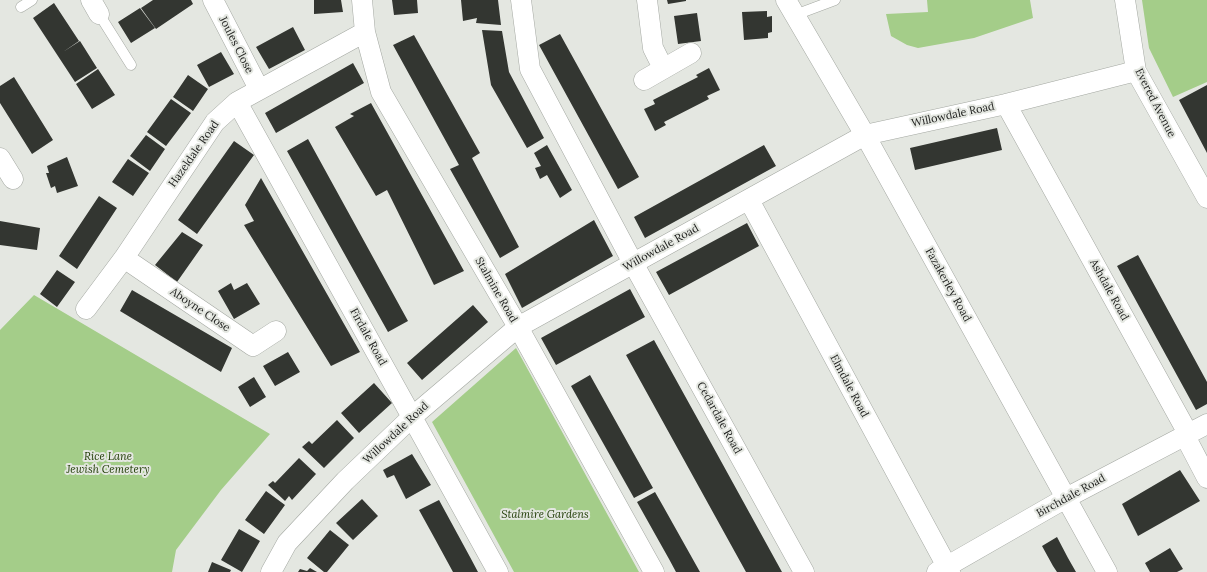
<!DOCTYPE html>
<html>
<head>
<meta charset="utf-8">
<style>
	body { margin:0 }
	canvas { display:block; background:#e4e7e1 }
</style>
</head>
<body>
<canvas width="1207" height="572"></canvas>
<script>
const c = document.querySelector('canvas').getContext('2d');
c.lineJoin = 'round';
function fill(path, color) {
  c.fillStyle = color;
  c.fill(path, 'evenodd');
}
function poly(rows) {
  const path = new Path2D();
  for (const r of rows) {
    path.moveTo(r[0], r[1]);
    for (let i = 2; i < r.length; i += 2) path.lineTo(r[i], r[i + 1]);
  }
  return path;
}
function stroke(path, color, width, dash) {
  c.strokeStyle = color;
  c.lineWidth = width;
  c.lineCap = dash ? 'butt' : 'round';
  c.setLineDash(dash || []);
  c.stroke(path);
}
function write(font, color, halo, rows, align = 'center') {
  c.font = font + ' Lora,serif';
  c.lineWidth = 4;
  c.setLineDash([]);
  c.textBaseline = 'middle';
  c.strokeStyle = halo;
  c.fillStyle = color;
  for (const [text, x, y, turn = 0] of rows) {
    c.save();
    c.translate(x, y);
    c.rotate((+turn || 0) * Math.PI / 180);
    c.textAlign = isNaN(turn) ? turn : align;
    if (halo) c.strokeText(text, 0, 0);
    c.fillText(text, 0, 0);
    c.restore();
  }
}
const green = poly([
	[927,0,1030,0,1033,18,974,38,918,48,907,45,891,36,886,14,928,12],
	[1142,0,1207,0,1207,82,1173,97,1149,48],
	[34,295,270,434,221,490,176,550,172,572,0,572,0,330],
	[516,348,639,572,514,572,432,422]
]);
const building = poly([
	[153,0,191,0,193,4,156,29,141,8],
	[314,0,341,0,343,12,314,14],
	[392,0,417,0,418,13,394,15],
	[461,0,498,0,501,25,476,23,477,18,463,21],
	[667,0,686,0,686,1,668,4],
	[54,3,79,41,63,52,80,41,97,68,75,82,33,18],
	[140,8,155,28,131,43,118,22],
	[767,11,767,17,772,16,772,32,768,33,768,38,744,40,742,12],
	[697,13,701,41,678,44,674,16],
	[293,27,305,50,269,69,256,47],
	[482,30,502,31,509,72,544,138,527,148,491,85],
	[560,34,639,177,618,189,539,45],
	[414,35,480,153,472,158,519,247,500,258,450,169,459,165,393,45],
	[221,52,234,74,209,87,197,65],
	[353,63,364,83,276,133,265,113],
	[709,68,720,90,707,96,709,99,664,122,666,125,655,131,644,109,655,104,653,100,698,77,696,75],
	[98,69,115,95,92,109,76,84],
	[188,75,208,89,193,111,173,97],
	[14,77,53,140,32,154,0,103,0,86],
	[1207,85,1207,153,1179,100],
	[171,99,191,113,166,146,147,132],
	[371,103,464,271,434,285,387,190,376,196,335,127,354,116,350,114],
	[997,128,1002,150,915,170,910,148],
	[146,135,165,149,150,171,130,156],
	[308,139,408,321,388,332,287,151],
	[234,141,254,155,197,234,178,220],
	[547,145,572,190,560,198,547,175,540,179,535,168,541,166,534,153],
	[764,145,776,166,645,238,634,217],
	[67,157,78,186,57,193,55,186,51,188,46,173,49,173,47,166],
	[128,159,149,173,133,196,112,182],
	[261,178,360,352,331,366,244,225,254,221,245,205],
	[99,196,117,208,77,269,59,256],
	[594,220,613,256,522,308,505,274],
	[0,221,40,228,37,250,0,245],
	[747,223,759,246,669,295,656,272],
	[182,232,203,245,177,282,155,265],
	[1138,255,1207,382,1207,404,1196,410,1117,266],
	[57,270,75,282,57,307,40,294],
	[231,283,234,290,247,283,260,304,234,319,218,291],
	[630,289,645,317,556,365,541,338],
	[132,290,232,348,221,372,120,311],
	[473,305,488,322,422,380,407,363],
	[654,340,711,443,782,572,746,572,715,516,626,355],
	[288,352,300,372,275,386,263,366],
	[590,375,653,488,634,498,571,386],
	[254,377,266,397,250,407,238,387],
	[374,383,392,403,359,433,341,413],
	[337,420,354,438,324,468,302,447,309,441,312,444],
	[412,454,431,485,406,499,394,475,387,478,383,470],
	[299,458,316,474,292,500,289,496,285,501,268,485,273,481,275,483],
	[1180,470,1200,501,1138,536,1122,504],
	[266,491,285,505,264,534,245,520],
	[655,492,663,506,700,572,676,572,669,559,637,502],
	[362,499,378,516,353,540,336,523],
	[439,500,470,557,478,572,453,572,435,539,419,510],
	[239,529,260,541,242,572,221,560],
	[330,530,349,545,327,572,324,572,307,558],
	[1057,537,1068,558,1076,572,1057,572,1053,566,1042,546],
	[1170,548,1183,569,1177,572,1150,572,1145,563],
	[212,562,231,570,230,572,208,572],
	[310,568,317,572,298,572,300,569,307,571]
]);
const service = poly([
	[21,7,32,0],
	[99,14,131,65],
	[795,15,835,0]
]);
const minor = poly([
	[91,0,99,14],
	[213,0,259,89],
	[362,0,365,32,381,92,518,327,654,572],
	[521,0,530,69,633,263,804,572],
	[647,0,653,48,663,68],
	[786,0,865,135,1107,572],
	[1125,0,1136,71,1207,198],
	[644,80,691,53],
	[237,102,498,572],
	[1006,104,1185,428,1185,436,1207,478],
	[0,158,13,179],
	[749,200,950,572],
	[124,258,253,346,276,331],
	[86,309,124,258,215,122,237,102,365,32],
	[271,572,287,543,345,481,412,417,518,327,865,135,1006,104,1136,71],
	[937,572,1066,498,1207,424]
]);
const streetNames = [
	["Joules Close",236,45,63],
	["Evered Avenue",1155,103,63],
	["Willowdale Road",953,115,-12],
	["Hazeldale Road",194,154,-55],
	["Willowdale Road",661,248,-29],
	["Fazakerley Road",948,285,61],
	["Stalmine Road",496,290,60],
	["Ashdale Road",1109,290,61],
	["Aboyne Close",200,310,34],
	["Firdale Road",368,337,61],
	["Elmdale Road",849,386,62],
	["Cedardale Road",719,418,61],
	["Willowdale Road",396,433,-43],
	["Birchdale Road",1071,496,-29]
];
const parkNames = [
	["Rice Lane",108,457],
	["Jewish Cemetery",108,470],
	["Stalmire Gardens",545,515]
];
fill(green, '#a4cd89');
fill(building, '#333631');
stroke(service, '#a4a8a2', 11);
stroke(minor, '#a4a8a2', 21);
stroke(service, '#fff', 10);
stroke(minor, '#fff', 20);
write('11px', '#20211f', '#e4e7e1', streetNames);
write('italic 11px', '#223e08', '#e4e7e1', parkNames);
</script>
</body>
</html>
